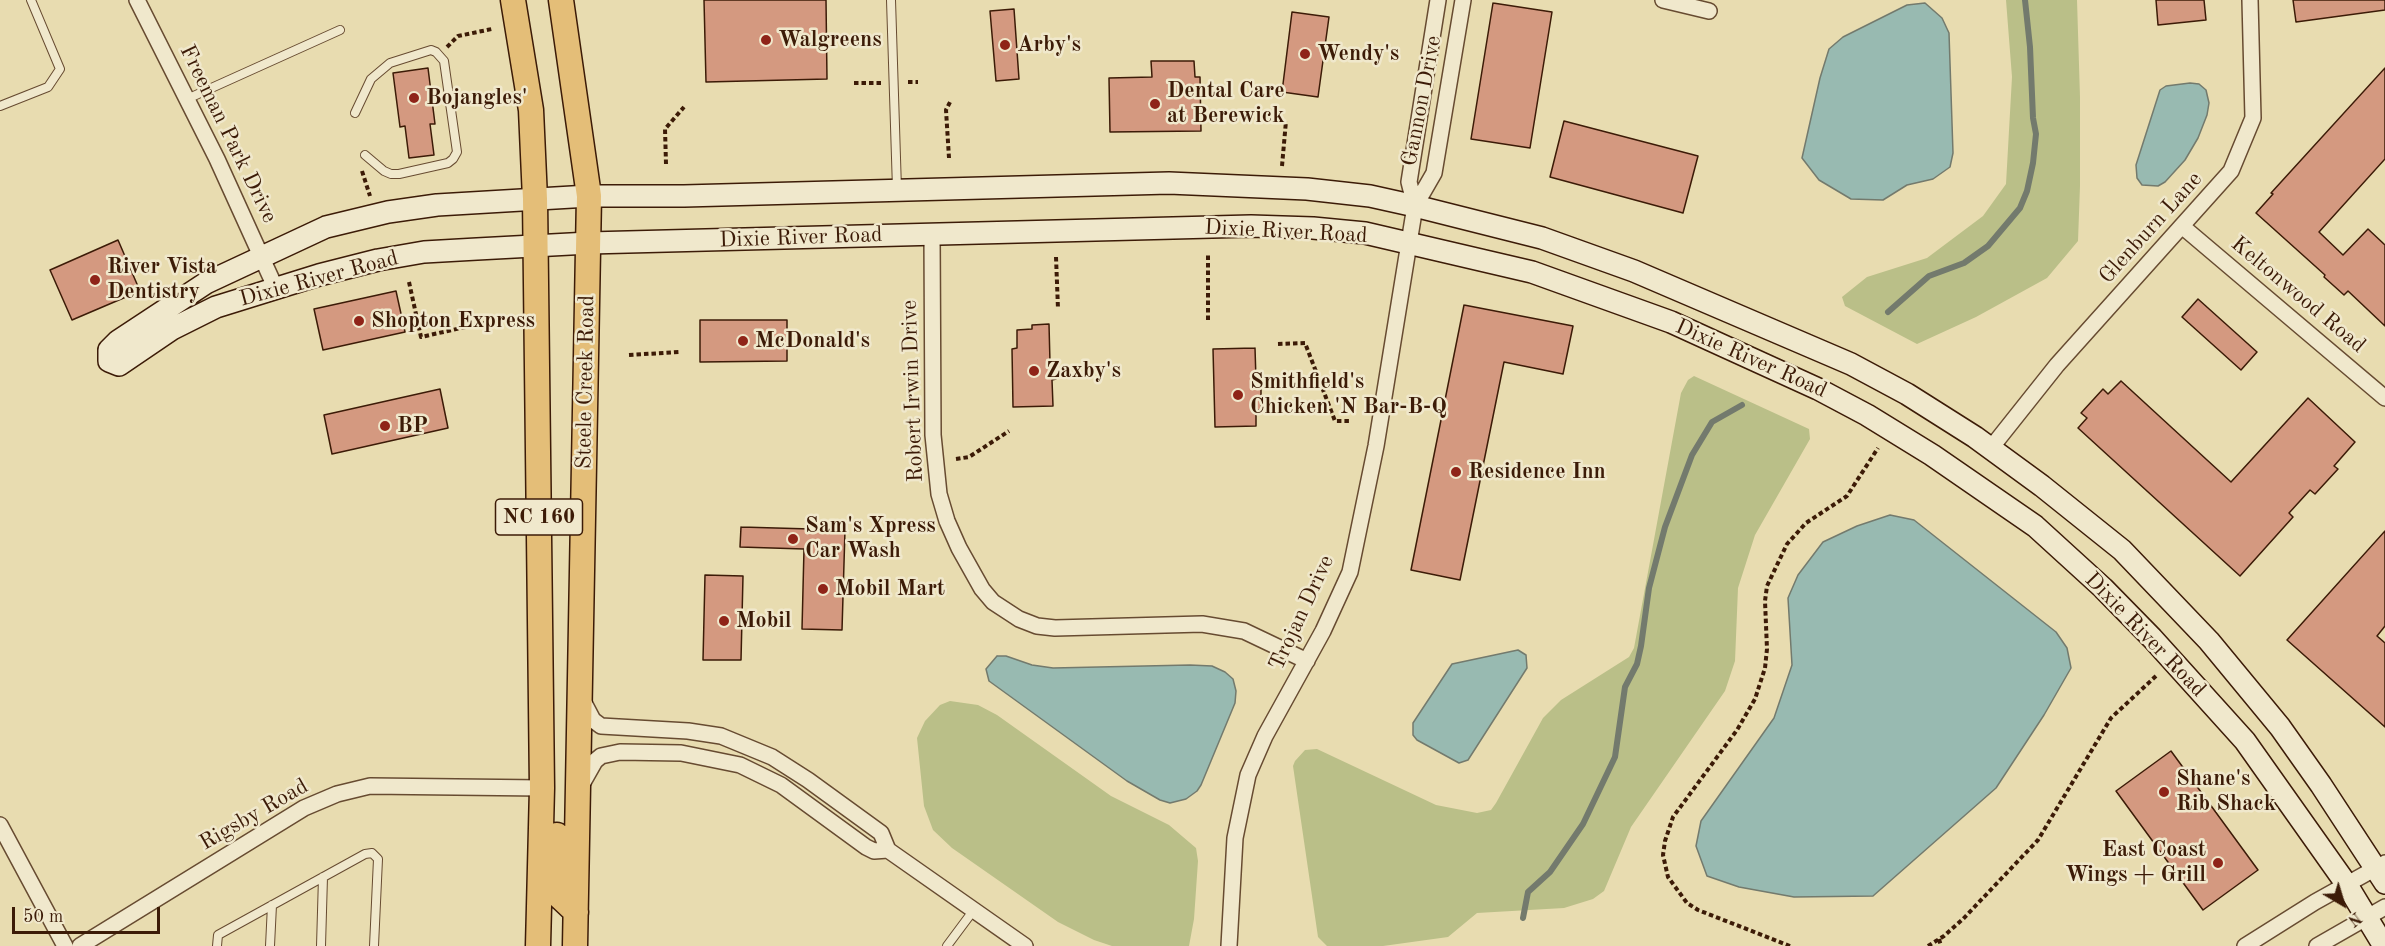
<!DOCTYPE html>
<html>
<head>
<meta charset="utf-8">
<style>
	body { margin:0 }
	#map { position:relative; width:2385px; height:946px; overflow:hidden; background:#e8dcb0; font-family:"Old Standard TT",serif }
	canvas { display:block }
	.north { position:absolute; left:2313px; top:874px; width:60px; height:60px; -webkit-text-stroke:4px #f0e8cc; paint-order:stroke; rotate:142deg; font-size:16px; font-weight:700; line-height:24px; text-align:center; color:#3c1b07 }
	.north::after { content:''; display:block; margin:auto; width:21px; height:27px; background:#3c1b07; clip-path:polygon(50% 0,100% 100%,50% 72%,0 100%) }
	.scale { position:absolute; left:12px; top:907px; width:148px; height:27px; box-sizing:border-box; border:3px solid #3c1b07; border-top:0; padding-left:8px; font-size:18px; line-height:21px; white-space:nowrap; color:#3c1b07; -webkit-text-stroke:4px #f0e8cc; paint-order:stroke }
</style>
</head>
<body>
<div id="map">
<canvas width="2385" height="946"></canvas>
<div class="north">N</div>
<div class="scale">50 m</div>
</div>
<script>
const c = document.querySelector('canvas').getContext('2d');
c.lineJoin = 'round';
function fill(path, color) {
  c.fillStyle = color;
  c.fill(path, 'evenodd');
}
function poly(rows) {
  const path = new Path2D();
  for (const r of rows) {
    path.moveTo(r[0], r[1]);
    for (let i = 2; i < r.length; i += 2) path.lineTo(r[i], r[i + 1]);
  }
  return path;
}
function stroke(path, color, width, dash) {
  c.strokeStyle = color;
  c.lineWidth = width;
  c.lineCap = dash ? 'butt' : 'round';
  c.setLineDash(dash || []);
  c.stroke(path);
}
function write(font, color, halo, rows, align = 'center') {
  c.font = font + ' "Old Standard TT",serif';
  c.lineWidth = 5;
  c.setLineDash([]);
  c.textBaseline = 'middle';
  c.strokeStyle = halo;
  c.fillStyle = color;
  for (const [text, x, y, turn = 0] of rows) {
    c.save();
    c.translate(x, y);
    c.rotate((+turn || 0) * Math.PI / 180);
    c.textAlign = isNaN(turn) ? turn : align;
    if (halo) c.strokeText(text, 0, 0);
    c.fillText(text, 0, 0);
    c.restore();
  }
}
const green = poly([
	[2006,0,2077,0,2080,97,2080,186,2078,241,2047,278,1976,317,1917,344,1845,306,1842,297,1867,277,1927,258,1983,216,2006,184,2012,77],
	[1694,376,1809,429,1810,439,1755,535,1738,588,1735,661,1725,691,1631,827,1604,891,1593,899,1564,908,1477,913,1448,937,1383,946,1327,946,1318,937,1293,766,1295,761,1305,750,1317,749,1436,805,1477,813,1491,810,1496,803,1543,718,1561,700,1629,657,1634,648,1681,393,1688,380],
	[950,701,978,705,997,715,1111,796,1169,825,1196,848,1198,861,1194,919,1189,946,1112,946,1094,940,1058,922,952,848,933,830,924,806,917,738,925,721,940,705]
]);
const water = poly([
	[1925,3,1942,18,1949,33,1953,153,1950,167,1933,179,1907,185,1883,200,1851,199,1819,180,1802,158,1820,78,1829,49,1843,37,1907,5,1925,3],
	[2190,83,2199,84,2206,90,2209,103,2207,115,2198,138,2185,160,2165,182,2158,186,2142,185,2137,178,2136,165,2160,90,2166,86,2190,83],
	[1890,515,1914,520,2056,632,2067,648,2071,668,2044,715,1996,788,1873,896,1794,897,1739,887,1707,876,1696,846,1701,821,1774,718,1792,665,1788,598,1798,575,1823,542,1857,526,1890,515],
	[1518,650,1526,655,1527,668,1468,760,1459,763,1417,740,1413,735,1413,723,1452,664,1518,650],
	[997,656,1006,656,1032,665,1053,668,1190,665,1212,666,1225,672,1233,679,1236,691,1235,703,1201,785,1197,791,1186,799,1170,803,1160,800,1127,781,989,681,986,669,997,656]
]);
const stream = poly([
	[1888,312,1929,276,1964,263,1988,246,2020,208,2027,191,2033,163,2036,134,2033,118,2030,47,2025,0],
	[1523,918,1528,892,1550,872,1583,824,1615,757,1625,687,1637,664,1641,646,1649,588,1665,527,1692,455,1712,422,1742,405]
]);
const building = poly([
	[704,0,826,0,827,79,706,82,704,0],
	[2156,0,2204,0,2206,20,2158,25,2156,0],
	[2293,0,2385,0,2385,10,2296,22,2293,0],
	[1493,3,1552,12,1530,148,1471,139,1493,3],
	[1014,9,1019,79,996,81,990,11,1014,9],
	[1292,12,1329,17,1318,97,1282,92,1292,12],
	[1151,61,1194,61,1195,77,1200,77,1201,131,1110,132,1109,78,1152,77,1151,61],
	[428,68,435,124,430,124,434,155,409,158,405,126,400,127,393,73,428,68],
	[2385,68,2385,159,2319,232,2343,255,2368,229,2385,245,2385,326,2348,291,2344,295,2324,277,2325,275,2256,213,2273,194,2271,193,2385,68],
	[1564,121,1698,156,1683,213,1550,177,1564,121],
	[118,240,140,291,72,320,50,270,118,240],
	[396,291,405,332,323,350,314,309,396,291],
	[2198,299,2257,352,2241,370,2182,317,2198,299],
	[1464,305,1573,326,1563,374,1504,362,1460,580,1411,570,1464,305],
	[700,320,787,320,787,361,700,362,700,320],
	[1049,324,1050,363,1055,363,1056,379,1052,380,1053,406,1013,407,1012,349,1017,348,1017,330,1032,329,1032,325,1049,324],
	[1255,348,1256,380,1261,380,1261,410,1256,410,1256,426,1215,427,1213,349,1255,348],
	[2121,381,2231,482,2308,398,2355,442,2334,466,2338,469,2315,494,2310,490,2289,513,2293,517,2240,576,2078,428,2087,418,2081,413,2103,389,2108,394,2121,381],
	[440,389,448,428,332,454,324,415,440,389],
	[741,527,845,530,842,630,802,629,804,549,740,547,741,527],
	[2385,531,2385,626,2377,636,2385,643,2385,727,2287,640,2385,531],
	[705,575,743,576,741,660,703,660,705,575],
	[2171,751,2258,870,2203,910,2116,791,2171,751]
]);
const path = poly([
	[447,47,458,36,492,29],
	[908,82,918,82],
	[854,83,882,83],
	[949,158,946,110,951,100],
	[666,164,665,129,684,107],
	[1282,166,1286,121],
	[362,171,370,196],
	[1056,257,1058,309],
	[409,282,421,337,497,320,515,319],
	[1208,320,1208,254],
	[1278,344,1305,343,1335,421,1349,421],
	[629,355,680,352],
	[956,459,969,457,1009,431],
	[1939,939,1941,946],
	[1790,946,1698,910,1687,903,1668,877,1663,855,1665,841,1673,817,1737,730,1755,699,1765,668,1767,649,1765,601,1767,586,1787,544,1806,523,1847,496,1878,448],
	[1928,946,1944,936,1963,919,2038,840,2111,718,2156,676]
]);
const lane = poly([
	[891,0,897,189],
	[187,99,340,30],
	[0,106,48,87,60,69,31,0],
	[355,113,371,79,390,63,431,50,436,52,444,61,457,152,453,159,448,163,399,174,391,174,384,171,365,155],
	[217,946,218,935,365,854,372,853,378,859,374,946],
	[270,946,272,905],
	[321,946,323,877],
	[947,946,973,911]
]);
const street = poly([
	[137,0,217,159,276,289],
	[1663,0,1709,11],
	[1415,206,1409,182,1438,0],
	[2183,227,2385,398],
	[932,234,933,435,939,494,947,521,959,548,982,589,993,602,1019,619,1037,626,1055,628,1202,624,1244,631,1307,661],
	[1991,448,2057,365,2231,171,2253,118,2250,0],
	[583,701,593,720,601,726,688,731,721,736,772,757,808,780,881,833,888,850],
	[582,784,595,761,601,756,620,752,681,753,740,765,781,785,866,847,874,851,888,850,1025,946],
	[0,825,65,946],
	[80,946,304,808,337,794,370,786,542,788],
	[1229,946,1235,838,1248,775,1265,736,1323,631,1350,572,1376,446,1415,206,1434,173,1463,0],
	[2245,946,2315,902,2385,863],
	[2317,946,2385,907]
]);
const secondary = poly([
	[2384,946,2347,885,2245,741,2152,638,2103,588,2035,526,1932,455,1867,415,1818,389,1671,322,1532,272,1365,233,1313,228,1251,226,589,243,477,249,424,252,378,260,319,275,216,307,172,329,119,365,109,361,109,350,118,341,206,283,326,227,388,212,437,205,589,196,684,196,1169,183,1307,189,1370,196,1415,206,1542,238,1634,271,1851,364,1907,394,1975,437,2042,486,2122,550,2209,641,2280,727,2321,785,2385,883]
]);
const primary = poly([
	[513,0,531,110,535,199,542,788,538,946],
	[561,0,589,196,575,946],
	[557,835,559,896,576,912]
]);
const markers = [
	[766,40,6,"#8f2418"],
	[1005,45,6,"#8f2418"],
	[1305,54,6,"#8f2418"],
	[414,98,6,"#8f2418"],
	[1155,104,6,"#8f2418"],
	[95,280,6,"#8f2418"],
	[359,321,6,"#8f2418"],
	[743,341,6,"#8f2418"],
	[1034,371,6,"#8f2418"],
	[1238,395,6,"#8f2418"],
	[385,426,6,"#8f2418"],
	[1456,472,6,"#8f2418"],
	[793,539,6,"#8f2418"],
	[823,589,6,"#8f2418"],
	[724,621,6,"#8f2418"],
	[2164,792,6,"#8f2418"],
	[2218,863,6,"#8f2418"]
];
const shields = [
	[539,517,87]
];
const shieldNames = [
	["NC 160",539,517]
];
const poiNames = [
	["Walgreens",778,40],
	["Arby's",1017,45],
	["Wendy's",1317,54],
	["Dental Care",1167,91],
	["at Berewick",1167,116],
	["Bojangles'",426,98],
	["River Vista",107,267],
	["Dentistry",107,292],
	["Shopton Express",371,321],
	["McDonald's",755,341],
	["Zaxby's",1046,371],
	["Smithfield's",1250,382],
	["Chicken 'N Bar-B-Q",1250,407],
	["BP",397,426],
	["Residence Inn",1468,472],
	["Sam's Xpress",805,526],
	["Car Wash",805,551],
	["Mobil Mart",835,589],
	["Mobil",736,621],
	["Shane's",2176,779],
	["Rib Shack",2176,804],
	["East Coast",2206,850,"right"],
	["Wings + Grill",2206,875,"right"]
];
const streetNames = [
	["Gannon Drive",1422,101,-79],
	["Freeman Park Drive",228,134,64],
	["Glenburn Lane",2151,228,-48],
	["Dixie River Road",1286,232,3],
	["Dixie River Road",801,238,-2],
	["Dixie River Road",319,279,-15],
	["Keltonwood Road",2298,295,40],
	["Dixie River Road",1751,359,24],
	["Steele Creek Road",586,382,-89],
	["Robert Irwin Drive",913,391,-92],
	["Trojan Drive",1302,613,-65],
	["Dixie River Road",2145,635,46],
	["Rigsby Road",254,815,-30]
];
fill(green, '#babf88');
fill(water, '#98bab1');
stroke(water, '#737a6d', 1.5);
stroke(stream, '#737a6d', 6);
fill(building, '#d49980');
stroke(building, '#3c1b07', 1.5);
stroke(lane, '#674b31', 10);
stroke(street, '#674b31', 18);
stroke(secondary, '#3c1b07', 24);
stroke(primary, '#3c1b07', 27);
stroke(path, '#3c1b07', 4, [4.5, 3]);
stroke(lane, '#f0e8cc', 8);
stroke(street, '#f0e8cc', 15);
stroke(secondary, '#f0e8cc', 21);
stroke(primary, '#e4be78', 24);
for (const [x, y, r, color] of markers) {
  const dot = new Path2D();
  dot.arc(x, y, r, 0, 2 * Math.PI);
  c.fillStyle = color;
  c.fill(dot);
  stroke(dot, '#f0e8cc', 2);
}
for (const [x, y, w] of shields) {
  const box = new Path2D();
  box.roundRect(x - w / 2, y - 18, w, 36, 4.5);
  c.fillStyle = '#f0e8cc';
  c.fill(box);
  stroke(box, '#3c1b07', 1.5);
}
write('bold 21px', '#3c1b07', null, shieldNames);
write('bold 22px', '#3c1b07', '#f0e8cc', poiNames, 'left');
write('22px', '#3c1b07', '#f0e8cc', streetNames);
</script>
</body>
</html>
